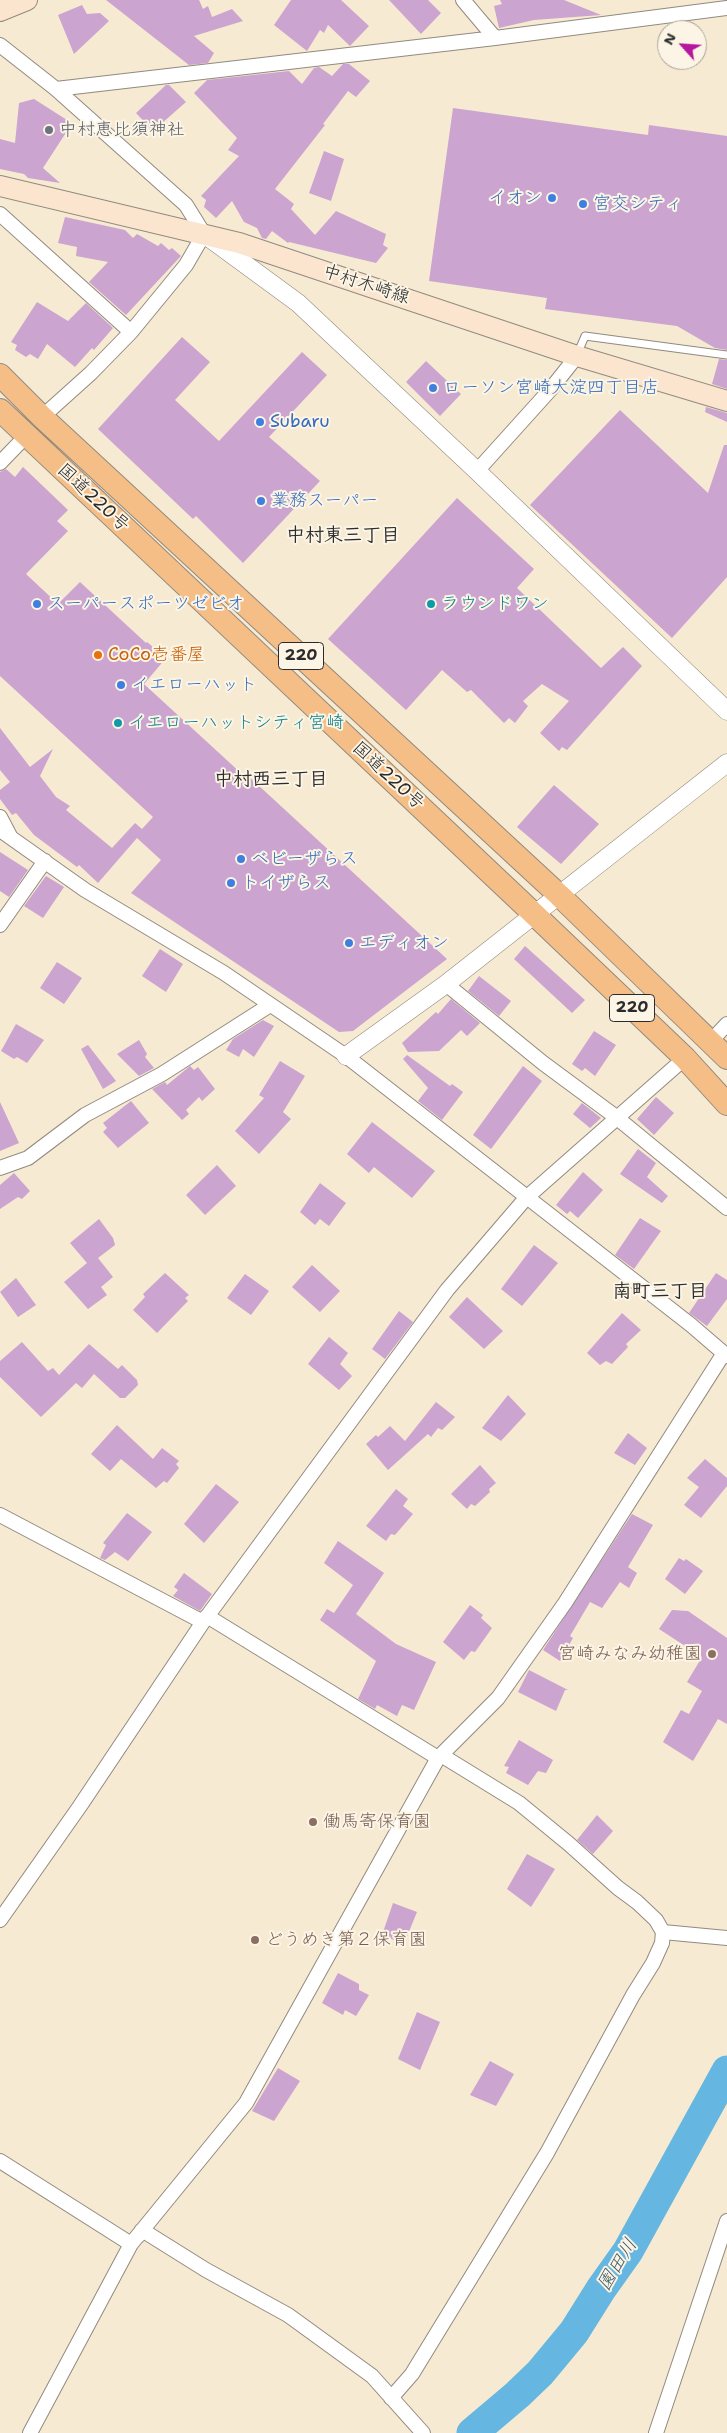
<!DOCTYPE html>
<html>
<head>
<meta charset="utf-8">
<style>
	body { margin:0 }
	#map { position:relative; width:727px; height:2433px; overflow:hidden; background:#f7ead3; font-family:"Shantell Sans",sans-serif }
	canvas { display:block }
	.north { position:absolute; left:657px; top:20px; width:50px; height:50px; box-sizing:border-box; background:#fcf5e5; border:1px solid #a8a49b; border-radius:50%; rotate:296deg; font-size:14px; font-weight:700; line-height:20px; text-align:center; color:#2b2b2b }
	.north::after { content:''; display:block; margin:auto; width:18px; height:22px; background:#b5179e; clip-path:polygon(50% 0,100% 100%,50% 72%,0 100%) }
</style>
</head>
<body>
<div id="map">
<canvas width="727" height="2433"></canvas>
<div class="north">N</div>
</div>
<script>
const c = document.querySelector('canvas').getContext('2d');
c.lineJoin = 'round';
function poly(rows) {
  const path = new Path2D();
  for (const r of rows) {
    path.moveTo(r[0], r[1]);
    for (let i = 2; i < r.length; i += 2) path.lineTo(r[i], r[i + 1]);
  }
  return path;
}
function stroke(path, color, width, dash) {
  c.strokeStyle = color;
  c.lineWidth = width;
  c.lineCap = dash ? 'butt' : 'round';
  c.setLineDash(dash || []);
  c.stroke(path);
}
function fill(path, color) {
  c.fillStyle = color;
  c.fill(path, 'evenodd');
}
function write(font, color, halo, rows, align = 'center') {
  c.font = font + ' "Shantell Sans","Klee One",sans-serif';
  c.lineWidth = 4;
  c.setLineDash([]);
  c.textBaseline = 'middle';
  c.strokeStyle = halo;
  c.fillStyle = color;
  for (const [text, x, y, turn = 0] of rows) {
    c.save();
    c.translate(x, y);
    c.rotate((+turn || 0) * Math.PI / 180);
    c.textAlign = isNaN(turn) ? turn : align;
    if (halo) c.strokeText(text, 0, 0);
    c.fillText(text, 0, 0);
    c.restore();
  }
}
const river = poly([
	[472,2433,517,2395,540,2373,574,2332,601,2289,628,2251,727,2071]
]);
const building = poly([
	[106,0,199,0,203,9,208,6,212,17,232,9,243,21,194,36,214,53,208,63,189,65],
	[291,0,341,0,369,26,350,46,328,25,324,33,320,30,307,51,274,25],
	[389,0,428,0,441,13,421,34],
	[500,0,564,0,601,15,534,20,499,28,494,6,502,4],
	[82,5,87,14,100,13,109,21,74,54,58,15],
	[343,64,349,64,370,81,356,97,348,91,323,124,325,125,275,189,294,204,291,209,315,235,336,211,386,234,383,245,388,248,376,263,289,242,288,243,272,231,266,239,262,238,257,228,244,222,232,201,216,218,204,207,206,200,201,196,239,156,228,150,237,138,194,93,207,80,289,71,302,84,314,68,319,67,332,76],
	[166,85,169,85,186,102,153,131,136,113],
	[34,99,67,120,64,125,69,128,43,168,60,183,28,178,24,174,0,169,0,139,15,143,19,103],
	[453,108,648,135,649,125,727,136,727,350,715,348,677,326,545,309,547,298,429,281],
	[324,151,344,159,331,201,309,193],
	[65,217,125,230,133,238,137,234,158,246,161,243,169,250,172,248,181,256,126,315,89,282,108,262,76,256,77,247,58,243],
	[37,302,68,321,86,303,113,328,94,350,92,348,75,367,47,344,38,359,30,354,26,357,15,350,17,345,11,342],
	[182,337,210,362,175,400,219,441,302,352,327,375,269,437,320,481,243,563,196,516,193,519,98,429],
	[719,359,727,360,727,389,712,384],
	[426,361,461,394,440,416,406,382],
	[706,407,727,413,727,422,705,412],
	[620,410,708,493,724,445,727,445,727,577,672,638,530,505],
	[23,467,68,510,57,521,68,531,26,574,58,604,80,582,146,643,147,642,166,658,144,684,243,775,245,773,447,959,353,1031,339,1032,131,893,161,860,137,838,98,883,79,865,77,867,34,835,16,813,12,815,0,799,0,790,10,782,0,770,0,728,30,767,53,749,40,776,56,797,70,806,66,810,112,848,135,823,142,829,153,817,0,676,0,472,6,469,15,477],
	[457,498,534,569,517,588,601,668,623,647,642,666,567,750,562,747,559,751,540,733,569,701,542,684,523,701,528,706,515,723,509,718,504,723,471,690,467,692,442,670,406,710,328,639],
	[554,785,599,824,561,864,517,827],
	[0,852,28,870,9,897,0,891],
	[46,876,64,887,43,918,24,906],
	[525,946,585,1000,572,1013,514,959],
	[160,949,183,964,166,992,142,976],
	[57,962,82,978,64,1004,40,988],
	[479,976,511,1001,499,1016,468,991],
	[451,999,480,1023,467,1036,461,1030,439,1051,408,1052,402,1043,436,1012,438,1014],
	[263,1020,274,1026,254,1057,243,1049,239,1057,226,1050,233,1039],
	[16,1024,44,1040,27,1063,17,1057,14,1059,1,1051],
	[594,1031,616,1045,595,1076,585,1068,582,1071,572,1064],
	[139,1040,147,1054,145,1057,154,1068,139,1076,117,1054],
	[88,1045,116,1081,103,1089,81,1049],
	[407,1055,450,1086,452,1084,463,1092,442,1120,418,1101,428,1088,403,1059],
	[280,1061,305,1076,283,1112,291,1119,259,1154,235,1131,264,1098,259,1095],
	[190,1066,194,1070,198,1067,215,1089,202,1101,199,1097,186,1110,189,1114,182,1120,152,1089,165,1082,167,1085],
	[523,1066,542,1081,491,1149,473,1135],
	[656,1097,674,1113,654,1135,637,1119],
	[131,1101,149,1123,118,1148,103,1132,107,1128,103,1123],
	[0,1102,19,1143,0,1151],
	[582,1103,601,1118,590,1128,573,1114],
	[372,1122,435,1171,412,1198,374,1167,369,1173,347,1154],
	[638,1149,656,1163,647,1177,668,1196,662,1203,620,1174],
	[217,1165,236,1186,205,1215,186,1195],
	[583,1172,603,1190,578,1218,570,1211,567,1214,556,1205],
	[14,1173,30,1191,22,1199,18,1197,0,1209,0,1185],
	[320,1183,346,1203,329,1226,320,1219,315,1225,300,1212],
	[640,1218,661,1231,634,1269,615,1255],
	[99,1219,113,1238,115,1245,98,1258,113,1277,101,1287,107,1295,88,1309,64,1282,87,1263,70,1243],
	[534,1245,558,1263,522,1306,501,1289],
	[312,1265,340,1291,320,1312,292,1287],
	[165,1273,189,1295,185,1298,188,1301,157,1333,133,1310,145,1297,143,1294],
	[716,1273,727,1280,727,1299,707,1326,689,1313],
	[245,1274,269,1291,251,1315,227,1298],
	[16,1278,36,1305,18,1317,0,1292],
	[467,1297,503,1331,484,1349,449,1317],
	[399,1311,413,1322,385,1359,372,1349],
	[622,1313,641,1330,626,1344,628,1347,612,1364,606,1361,600,1365,587,1353],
	[329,1337,348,1353,340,1364,352,1376,339,1390,308,1364],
	[22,1342,48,1371,53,1368,59,1375,89,1344,118,1369,122,1365,137,1380,138,1385,125,1398,120,1398,94,1374,82,1388,76,1383,41,1417,0,1377,0,1361],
	[508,1395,526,1414,501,1441,482,1428],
	[436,1402,455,1417,442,1430,438,1428,431,1437,428,1434,388,1470,366,1444,376,1435,378,1437,390,1426,405,1441],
	[117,1425,153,1459,162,1448,179,1461,176,1464,179,1468,167,1483,164,1481,156,1488,121,1459,110,1471,91,1454],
	[628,1433,647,1448,635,1465,614,1453],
	[705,1459,727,1478,727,1486,701,1518,684,1505,699,1487,687,1478],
	[480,1465,496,1483,489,1489,490,1492,475,1506,471,1504,467,1509,451,1494],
	[216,1484,239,1502,204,1543,184,1524],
	[396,1489,408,1499,403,1506,413,1514,395,1535,391,1534,386,1541,366,1526],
	[127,1513,152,1532,128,1561,115,1552,105,1560,100,1558,106,1545,103,1543],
	[632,1514,653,1525,628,1567,637,1573,629,1588,620,1582,602,1608,590,1602,570,1636,573,1638,560,1661,543,1650],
	[338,1541,384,1573,356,1614,396,1644,436,1662,414,1710,402,1705,397,1716,377,1705,375,1709,358,1699,376,1661,320,1620,327,1609,334,1613,353,1585,324,1563],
	[679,1558,684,1561,686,1559,703,1571,685,1594,665,1579],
	[184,1573,212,1594,200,1611,173,1596,178,1590,174,1587],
	[470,1605,483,1615,481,1618,492,1628,475,1652,471,1651,464,1660,443,1642],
	[672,1610,688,1611,727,1638,727,1724,718,1719,693,1761,663,1742,681,1710,689,1714,702,1691,687,1682,702,1657,659,1629],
	[529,1670,568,1690,565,1690,556,1711,518,1692],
	[519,1740,553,1760,546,1773,538,1771,528,1785,506,1773,509,1767,504,1766],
	[597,1815,613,1831,593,1854,577,1840],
	[527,1854,555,1869,531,1907,507,1889],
	[393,1903,417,1912,404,1944,382,1935],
	[338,1973,359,1984,359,1990,369,1995,356,2016,345,2010,343,2015,322,2003],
	[417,2012,440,2022,420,2070,398,2059],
	[490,2061,514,2074,496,2106,470,2095],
	[278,2068,300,2081,274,2121,252,2111]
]);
const service = poly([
	[577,355,585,336,727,355]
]);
const minor = poly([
	[463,0,495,38],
	[0,45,56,89,186,205,204,234,186,265,131,332,91,373,42,417],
	[56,89,495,38,727,8],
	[0,214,131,332],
	[0,463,27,435],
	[477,471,550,390,577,356],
	[0,817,10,836],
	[0,830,85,890,224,973,346,1056,691,1325,727,1356],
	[0,925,45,861],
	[446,984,543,1063,616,1117,727,1208],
	[711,1041,727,1024],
	[0,1168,28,1158,85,1115,162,1074,270,1005],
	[0,1515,203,1622],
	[203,1622,207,1616,438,1758,441,1755,519,1803,569,1844,618,1888,637,1902,656,1920,663,1932,662,1943,653,1963,633,1995,547,2153,412,2374,391,2398],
	[0,1920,80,1806,203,1622,447,1290,526,1198,685,1058],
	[663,1932,727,1938],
	[0,2161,131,2244],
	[138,2236,142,2230,206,2270,288,2315,372,2376,423,2433],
	[30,2433,131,2244,246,2103,438,1758,498,1698,565,1603,724,1353],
	[656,2433,727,2221]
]);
const tertiary = poly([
	[208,237,298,303,477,471,727,711],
	[346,1056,446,984,727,763]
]);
const secondary = poly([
	[0,11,27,0],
	[0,186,239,243,577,356,727,401]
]);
const trunk = poly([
	[0,375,42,417,559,895,727,1058],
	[0,410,535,915,685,1058,727,1104]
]);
const markers = [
	[49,130,5,"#6b7280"],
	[552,198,5,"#3f7fe0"],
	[583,204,5,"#3f7fe0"],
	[433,388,5,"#3f7fe0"],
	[260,422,5,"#3f7fe0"],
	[261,501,5,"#3f7fe0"],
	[37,604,5,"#3f7fe0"],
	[431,604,5,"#0f9aa8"],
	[98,655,5,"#e8710a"],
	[121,685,5,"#3f7fe0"],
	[118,723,5,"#0f9aa8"],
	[241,859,5,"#3f7fe0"],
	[231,883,5,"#3f7fe0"],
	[349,943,5,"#3f7fe0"],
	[712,1654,5,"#8d6e63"],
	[313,1822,5,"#8d6e63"],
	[255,1940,5,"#8d6e63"]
];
const shields = [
	[301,656,45],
	[632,1008,45]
];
const shieldNames = [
	["220",301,656],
	["220",632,1008]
];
const worshipNames = [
	["中村恵比須神社",59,130]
];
const shopNames = [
	["イオン",542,198,"right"],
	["宮交シティ",593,204],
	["ローソン宮崎大淀四丁目店",443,388],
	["Subaru",270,422],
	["業務スーパー",271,501],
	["スーパースポーツゼビオ",47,604],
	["イエローハット",131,685],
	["ベビーザらス",251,859],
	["トイザらス",241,883],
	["エディオン",359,943]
];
const streetNames = [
	["中村木崎線",366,285,18],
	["国道220号",93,498,43],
	["国道220号",388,776,43]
];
const cultureNames = [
	["ラウンドワン",441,604],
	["イエローハットシティ宮崎",128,723]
];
const foodNames = [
	["CoCo壱番屋",108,655]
];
const educationNames = [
	["宮崎みなみ幼稚園",702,1654,"right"],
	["働馬寄保育園",323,1822],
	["どうめき第２保育園",265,1940]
];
const neighbourhoodNames = [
	["中村東三丁目",343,536],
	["中村西三丁目",271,780],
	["南町三丁目",660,1292]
];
const waterNames = [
	["園田川",618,2265,-58]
];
stroke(river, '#65b6e0', 31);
fill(building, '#cba4cf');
stroke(service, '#918a7f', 9);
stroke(minor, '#918a7f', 16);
stroke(tertiary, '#918a7f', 19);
stroke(secondary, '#918a7f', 22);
stroke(trunk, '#918a7f', 24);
stroke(service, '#fff', 7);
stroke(minor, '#fff', 14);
stroke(tertiary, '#fff', 18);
stroke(secondary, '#fbe5cf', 20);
stroke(trunk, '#f6be87', 22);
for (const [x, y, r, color] of markers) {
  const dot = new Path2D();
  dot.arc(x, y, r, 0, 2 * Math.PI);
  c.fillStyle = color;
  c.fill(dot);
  stroke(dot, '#fcf5e5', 2);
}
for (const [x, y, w] of shields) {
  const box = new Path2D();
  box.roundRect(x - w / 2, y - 13.5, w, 27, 4);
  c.fillStyle = '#fcf5e5';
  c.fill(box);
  stroke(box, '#2b2b2b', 1);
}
write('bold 16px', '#2b2b2b', null, shieldNames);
write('18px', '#5b616d', '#fcf5e5', worshipNames, 'left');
write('18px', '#366cbe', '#fcf5e5', shopNames, 'left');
write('18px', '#2b2b2b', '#fcf5e5', streetNames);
write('18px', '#0d838f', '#fcf5e5', cultureNames, 'left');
write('18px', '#c56008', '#fcf5e5', foodNames, 'left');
write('18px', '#785e54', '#fcf5e5', educationNames, 'left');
write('bold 19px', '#2b2b2b', '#fcf5e5', neighbourhoodNames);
write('italic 19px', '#3f5c6a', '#fcf5e5', waterNames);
</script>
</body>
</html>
